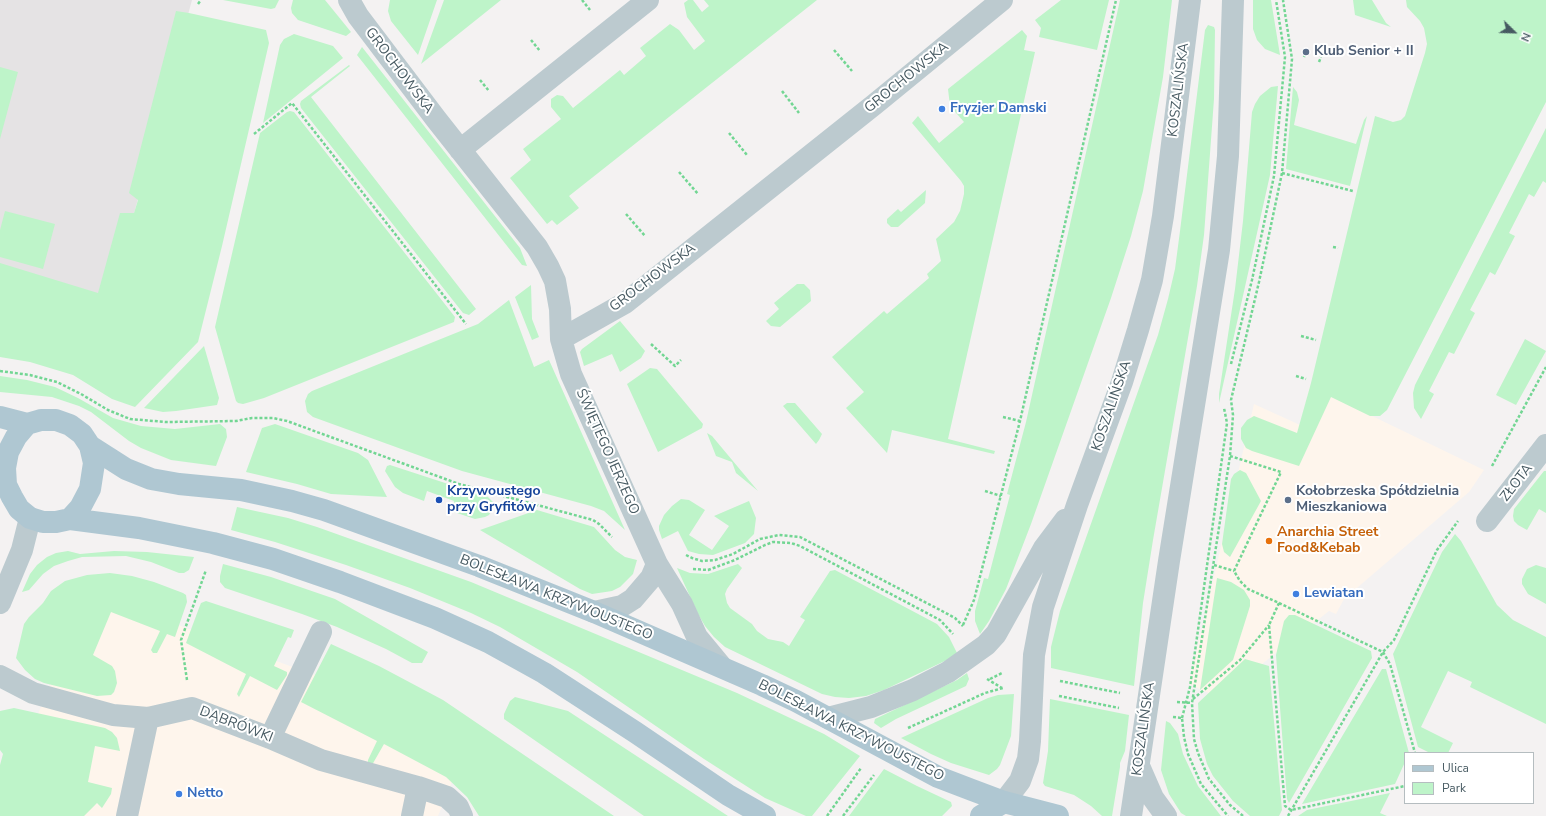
<!DOCTYPE html>
<html>
<head>
<meta charset="utf-8">
<style>
	body { margin:0 }
	#map { position:relative; width:1546px; height:816px; overflow:hidden; background:#f4f2f2; font-family:"Nunito Sans",sans-serif }
	canvas { display:block }
	.legend { position:absolute; left:1404px; top:752px; width:130px; height:52px; box-sizing:border-box; background:#fff; border:1px solid #b5bdc0; margin:0; padding:5px 7px; list-style:none; font-size:12px; color:#475a62 }
	.legend li { display:flex; align-items:center; gap:8px; height:20px }
	.legend b { width:20px; border:1px solid #b5bdc0 }
	.north { position:absolute; left:1494px; top:12px; width:40px; height:40px; -webkit-text-stroke:3px #fff; paint-order:stroke; rotate:113deg; font-size:11px; font-weight:700; line-height:16px; text-align:center; color:#475a62 }
	.north::after { content:''; display:block; margin:auto; width:14px; height:18px; background:#475a62; clip-path:polygon(50% 0,100% 100%,50% 72%,0 100%) }
</style>
</head>
<body>
<div id="map">
<canvas width="1546" height="816"></canvas>
<ul class="legend">
<li><b style="height:5px;background:#afc7d2"></b>Ulica</li>
<li><b style="height:11px;background:#bef4c9"></b>Park</li>
</ul>
<div class="north">N</div>
</div>
<script>
const c = document.querySelector('canvas').getContext('2d');
c.lineJoin = 'round';
function fill(path, color) {
  c.fillStyle = color;
  c.fill(path, 'evenodd');
}
function poly(rows) {
  const path = new Path2D();
  for (const r of rows) {
    path.moveTo(r[0], r[1]);
    for (let i = 2; i < r.length; i += 2) path.lineTo(r[i], r[i + 1]);
  }
  return path;
}
function stroke(path, color, width, dash) {
  c.strokeStyle = color;
  c.lineWidth = width;
  c.lineCap = dash ? 'butt' : 'round';
  c.setLineDash(dash || []);
  c.stroke(path);
}
function write(font, color, halo, rows, align = 'center') {
  c.font = font + ' "Nunito Sans",sans-serif';
  c.lineWidth = 4;
  c.setLineDash([]);
  c.textBaseline = 'middle';
  c.strokeStyle = halo;
  c.fillStyle = color;
  for (const [text, x, y, turn = 0] of rows) {
    c.save();
    c.translate(x, y);
    c.rotate((+turn || 0) * Math.PI / 180);
    c.textAlign = isNaN(turn) ? turn : align;
    if (halo) c.strokeText(text, 0, 0);
    c.fillText(text, 0, 0);
    c.restore();
  }
}
const commercial = poly([
	[1310,386,1484,470,1469,492,1344,599,1336,614,1329,611,1219,698,1189,684,1254,404,1300,425],
	[88,592,429,717,467,745,438,816,0,816,0,807]
]);
const education = poly([
	[0,0,192,0,101,335,0,319]
]);
const green = poly([
	[223,0,279,0,275,8,271,9],
	[293,0,325,0,351,32,346,36,298,20,292,13,291,8],
	[390,0,437,0,418,55,391,21,388,11],
	[444,0,501,0,421,64],
	[688,0,693,0,702,12,709,6,704,0,817,0,569,196,579,208,557,225,552,220,547,224,510,178,531,160,523,149,561,119,551,107,551,99,557,95,563,96,573,108,620,70,624,75,646,56,640,48,670,24,679,30,694,50,705,41,687,17,684,3],
	[1061,0,1109,0,1097,50,1039,37,1041,28,1035,20],
	[1120,0,1172,0,1163,77,1143,191,1131,236,1111,298,1031,524,1006,589,989,621,980,634,975,621,975,611,984,578,988,579,1010,495,1007,494,1026,422],
	[1253,0,1271,0,1280,55,1265,49,1257,40,1253,29],
	[1353,0,1372,0,1386,23,1391,27,1355,15],
	[1406,0,1546,0,1546,102,1387,410,1380,416,1370,416,1331,397,1299,466,1252,451,1246,448,1241,439,1241,428,1247,420,1254,416,1297,433,1311,383,1375,116,1393,122,1401,120,1405,116,1425,53,1427,44,1424,28,1420,21,1407,7],
	[176,11,189,13,266,30,269,43,222,246,198,342,135,407,112,399,73,375,30,362,0,357,0,263,98,293,120,213,134,213,138,200,129,193],
	[1208,25,1214,27,1215,30,1214,99,1204,235,1197,286,1153,540,1143,603,1134,686,1051,668,1051,647,1060,611,1158,335,1168,299,1175,269,1180,231,1205,30],
	[1022,30,1027,36,1024,50,1035,52,948,439,995,451,994,454,892,430,887,453,846,408,864,392,832,357,884,311,887,314,929,278,927,274,941,261,936,239,954,222,960,211,964,194,964,186,961,181,912,123,918,116,939,143,964,122,950,106,948,89],
	[294,34,333,46,343,58,263,123,280,45,284,39],
	[362,47,520,248,527,266,522,265,357,55],
	[349,65,350,66,311,97,476,309,469,315,463,313,301,108,300,104,301,101],
	[0,67,18,72,0,139],
	[1278,86,1270,175,1219,403,1219,394,1235,289,1243,221,1252,112,1255,104,1260,96,1271,87],
	[1293,87,1297,92,1299,100,1294,125,1356,144,1364,120,1367,116,1350,186,1286,169],
	[290,111,294,112,455,317,454,322,264,398,243,404,238,403,236,401,215,327,260,133,287,112],
	[1546,128,1546,183,1543,181,1534,197,1529,194,1509,233,1515,236,1495,275,1490,272,1470,310,1475,313,1454,354,1449,352,1429,391,1434,394,1421,419,1414,408,1413,393,1415,385],
	[926,190,925,203,898,227,891,227,887,223,887,219,898,209,901,212],
	[5,211,55,224,43,269,0,257,0,230],
	[797,284,804,284,810,290,811,301,780,327,771,326,766,321,779,309,774,303],
	[531,285,532,319,539,337,532,340,515,297],
	[509,300,534,367,549,360,625,530,604,511,591,506,462,471,313,417,307,412,305,401,308,394,312,391,478,324],
	[620,321,645,351,641,358,620,372,612,354,584,366,580,352,582,349],
	[1525,339,1546,351,1516,405,1496,395],
	[204,346,219,398,217,405,176,411,163,412,144,408],
	[650,368,657,369,703,424,702,428,658,452,627,384],
	[0,376,27,380,55,387,78,398,113,418,141,426,175,429,220,424,226,429,227,437,216,466,171,460,141,448,129,441,91,412,79,406,52,397,0,392],
	[787,403,795,403,822,434,819,440,816,444,783,406],
	[275,424,358,453,368,460,387,497,331,494,297,484,246,472,262,428],
	[707,433,712,436,758,491,736,473,732,462,716,456],
	[390,465,488,497,494,503,494,507,489,515,485,517,475,519,451,511,454,501,427,491,424,501,403,493,395,487,385,471,387,466],
	[1240,470,1246,473,1261,501,1230,557,1224,552,1222,544,1231,479,1234,474],
	[1544,471,1546,471,1546,513,1539,509,1527,530,1518,525,1514,521,1513,516,1514,509],
	[681,499,689,500,705,510,689,535,712,550,729,526,714,516,749,501,756,518,754,534,745,543,713,555,699,554,688,551,678,531,662,539,659,530,659,526,664,515,672,506],
	[237,507,288,518,317,527,471,582,737,693,824,734,860,756,812,816,806,816,765,798,704,759,577,672,500,627,471,613,410,588,346,565,275,542,231,530],
	[537,510,594,527,615,550,625,557,637,560,633,574,620,587,612,591,592,594,580,589,480,530],
	[1455,534,1461,541,1497,605,1513,620,1546,637,1546,724,1470,687,1472,682,1448,671,1421,727,1453,743,1448,753,1430,753,1418,747,1393,654,1442,552],
	[68,551,80,554,114,551,147,552,194,557,189,570,184,573,179,573,151,562,126,556,82,557,68,561,54,566,43,574,29,590,22,592,30,574,37,565,47,557,56,553],
	[223,564,271,577,335,599,428,652,422,663,412,663,386,649,337,627,302,614,225,588,220,582,220,576],
	[738,564,742,568,727,589,725,594,727,603,730,608,752,624,757,631,768,639,783,642,789,646,805,620,800,617,830,571,835,570,937,624,949,637,957,653,949,659,884,690,866,696,849,698,835,697,822,694,725,647,714,637,705,626,698,614,677,568,690,573,708,574],
	[1536,565,1546,568,1546,604,1528,594,1522,584,1522,579,1527,569],
	[110,573,132,576,154,582,183,593,186,595,187,602,175,637,167,634,157,653,153,653,151,650,160,631,111,612,93,655,112,666,115,671,117,683,114,692,111,695,97,696,44,683,35,679,25,670,16,658,24,624,29,617,43,603,51,591,65,581,87,575],
	[1217,578,1231,582,1244,590,1250,600,1250,606,1233,660,1200,690],
	[206,601,294,630,291,638,288,637,274,666,287,672,287,675,277,690,250,676,239,697,237,694,246,674,186,643,199,608,201,603],
	[1289,615,1295,615,1371,651,1372,658,1289,803,1287,799,1276,655,1284,621],
	[331,644,379,666,443,700,614,816,479,816,467,797,446,777,384,744,372,765,368,763,368,760,377,741,301,702],
	[1245,659,1269,666,1282,810,1279,816,1250,816,1233,801,1213,776,1207,764,1200,739,1198,703],
	[1382,669,1386,669,1409,753,1405,753,1405,762,1395,784,1302,804],
	[967,673,969,679,966,686,896,719,881,728,874,723,875,719,957,680],
	[1014,694,1011,736,1000,765,997,769,989,775,951,763,931,754,901,738,988,698,998,695],
	[515,697,568,711,728,816,644,816,504,719,504,714,510,701],
	[1050,699,1129,715,1125,751,1120,763,1120,767,1112,816,1102,816,1091,806,1074,795,1045,786,1043,783,1048,751],
	[14,708,105,728,112,732,117,738,120,751,95,746,88,782,112,788,111,794,102,808,97,803,84,816,0,816,0,765,3,754,0,750,0,711],
	[1166,721,1170,723,1178,734,1183,754,1198,786,1221,816,1186,816,1181,813,1169,794,1161,770],
	[884,769,917,786,951,802,952,806,942,816,849,816],
	[1390,793,1380,813,1387,816,1298,816,1307,810]
]);
const path = poly([
	[582,0,590,10],
	[198,4,201,0],
	[531,40,540,51],
	[834,50,852,71],
	[1304,57,1306,52],
	[1319,62,1321,57],
	[480,80,489,91],
	[782,91,799,113],
	[729,133,747,155],
	[254,134,292,103,466,324],
	[679,172,698,194],
	[1282,173,1353,191],
	[626,214,645,236],
	[1333,247,1338,248],
	[1301,336,1316,340],
	[651,344,675,366,681,360],
	[1231,364,1252,280,1274,176,1285,57,1276,0],
	[0,371,30,375,57,382,81,394,108,410,130,419,166,422,236,421,252,418,273,418,287,421,459,484,593,520,599,524,612,537],
	[1296,376,1306,379],
	[1003,417,1020,421],
	[1230,456,1281,472,1234,571,1240,581,1248,589,1279,603,1269,625,1285,806,1291,810,1405,786],
	[1492,466,1546,367],
	[985,491,1001,496],
	[686,555,692,558,702,561,715,560,733,554,760,539,779,535,800,537,942,611,955,618,963,626],
	[1214,565,1234,571],
	[693,569,708,570,735,560,765,545,773,542,791,543,800,546,940,620,953,634],
	[1279,603,1383,652,1390,664,1415,753],
	[963,625,974,600,1020,421,1116,0],
	[987,679,1002,688],
	[990,679,1002,673],
	[187,680,181,640,206,570],
	[1060,681,1120,693],
	[1059,696,1119,708],
	[1193,699,1240,660,1269,625],
	[1177,702,1192,703],
	[1173,717,1182,718,1184,737,1188,754,1201,784,1228,816],
	[1182,718,1190,687,1227,423,1224,408],
	[908,728,985,693,1003,688],
	[827,816,861,768],
	[843,816,874,775],
	[1243,816,1230,805,1209,779,1198,753,1194,739,1192,703,1230,456,1233,415,1231,400,1259,282,1282,173,1292,59,1283,0],
	[1288,816,1383,652,1394,640,1437,550,1458,521]
]);
const minor = poly([
	[349,0,358,16,436,119,537,247,548,266,555,281,560,309,561,339,571,374,657,564,682,604,697,637,721,666],
	[460,150,648,0],
	[561,339,625,303,875,104,1002,0],
	[1487,521,1546,445],
	[0,603,22,550,30,518],
	[594,612,622,606,633,599,651,578,657,564],
	[0,676,33,693,113,715,148,718,192,708,270,738,321,760,418,787,447,797,458,807,462,816],
	[828,718,871,707,913,690,948,672,986,645,996,634,1044,548,1065,520],
	[270,738,321,632],
	[1139,766,1153,798,1166,816],
	[1004,802,1020,781,1028,759,1030,741,1034,655,1043,607,1077,505,1122,382,1138,330,1152,280,1163,216,1190,0],
	[127,816,148,718],
	[412,816,418,787],
	[1131,816,1169,561,1219,250,1228,156,1233,0]
]);
const major = poly([
	[0,417,27,424],
	[41,420,56,420,70,425,82,434,90,446,94,463,90,489,80,508,70,519,56,522,43,522,30,518,19,509,12,497,6,485,5,468,8,452,16,437,27,424,41,420],
	[90,446,126,469,151,479,179,484,241,490,292,501,324,510,479,566,594,612,762,685,796,701,938,777,972,790,1004,802,1058,816],
	[70,519,139,528,213,543,273,559,340,582,435,618,488,642,544,673,635,732,728,795,765,816],
	[981,816,1004,802]
]);
const markers = [
	[1306,52,4,"#5c6f8a"],
	[942,109,4,"#3f7fe0"],
	[439,500,4,"#1a4fb4"],
	[1288,500,4,"#5c6f8a"],
	[1269,541,4,"#e8710a"],
	[1296,594,4,"#3f7fe0"],
	[179,794,4,"#3f7fe0"]
];
const serviceNames = [
	["Klub Senior + II",1314,52],
	["Kołobrzeska Spółdzielnia",1296,492],
	["Mieszkaniowa",1296,508]
];
const streetNames = [
	["GROCHOWSKA",399,71,53],
	["GROCHOWSKA",907,78,-39],
	["KOSZALIŃSKA",1179,90,-83],
	["GROCHOWSKA",653,278,-37],
	["KOSZALIŃSKA",1112,406,-71],
	["ŚWIĘTEGO JERZEGO",607,452,66],
	["ZŁOTA",1517,483,-52],
	["BOLESŁAWA KRZYWOUSTEGO",556,598,22],
	["DĄBRÓWKI",236,725,21],
	["KOSZALIŃSKA",1144,729,-82],
	["BOLESŁAWA KRZYWOUSTEGO",851,731,27]
];
const shopNames = [
	["Fryzjer Damski",950,109],
	["Lewiatan",1304,594],
	["Netto",187,794]
];
const transitNames = [
	["Krzywoustego",447,492],
	["przy Gryfitów",447,508]
];
const foodNames = [
	["Anarchia Street",1277,533],
	["Food&Kebab",1277,549]
];
fill(commercial, '#fef5ec');
fill(education, '#e5e3e4');
fill(green, '#bef4c9');
stroke(path, '#72d693', 2.5, [3, 2]);
stroke(minor, '#bccacf', 22);
stroke(major, '#afc7d2', 22);
for (const [x, y, r, color] of markers) {
  const dot = new Path2D();
  dot.arc(x, y, r, 0, 2 * Math.PI);
  c.fillStyle = color;
  c.fill(dot);
  stroke(dot, '#fff', 1.5);
}
write('bold 14px', '#4e5e75', '#fff', serviceNames, 'left');
write('14px', '#475a62', '#fff', streetNames);
write('bold 14px', '#366cbe', '#fff', shopNames, 'left');
write('bold 14px', '#164399', '#fff', transitNames, 'left');
write('bold 14px', '#c56008', '#fff', foodNames, 'left');
</script>
</body>
</html>
